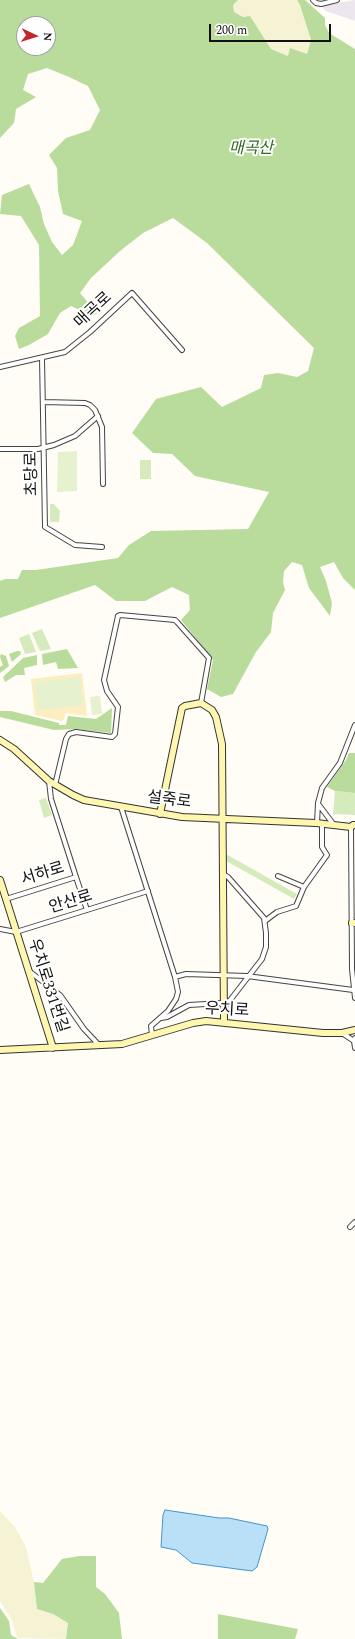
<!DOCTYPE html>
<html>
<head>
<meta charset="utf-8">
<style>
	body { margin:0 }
	#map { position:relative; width:355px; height:1639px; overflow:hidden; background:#fffdf5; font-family:Spectral,serif }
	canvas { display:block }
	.north { position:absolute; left:16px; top:16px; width:40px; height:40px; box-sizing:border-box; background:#fff; border:1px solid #a0a0a0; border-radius:50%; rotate:94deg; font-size:11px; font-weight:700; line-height:16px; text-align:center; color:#111 }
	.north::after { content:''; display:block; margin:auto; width:14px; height:18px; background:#c4262e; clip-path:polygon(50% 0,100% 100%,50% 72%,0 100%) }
	.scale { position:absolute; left:209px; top:24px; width:122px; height:18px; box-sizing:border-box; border:2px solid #111; border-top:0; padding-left:5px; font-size:12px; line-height:14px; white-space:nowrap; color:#111; -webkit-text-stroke:3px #fff; paint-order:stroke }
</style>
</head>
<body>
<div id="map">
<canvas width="355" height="1639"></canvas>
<div class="north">N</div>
<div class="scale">200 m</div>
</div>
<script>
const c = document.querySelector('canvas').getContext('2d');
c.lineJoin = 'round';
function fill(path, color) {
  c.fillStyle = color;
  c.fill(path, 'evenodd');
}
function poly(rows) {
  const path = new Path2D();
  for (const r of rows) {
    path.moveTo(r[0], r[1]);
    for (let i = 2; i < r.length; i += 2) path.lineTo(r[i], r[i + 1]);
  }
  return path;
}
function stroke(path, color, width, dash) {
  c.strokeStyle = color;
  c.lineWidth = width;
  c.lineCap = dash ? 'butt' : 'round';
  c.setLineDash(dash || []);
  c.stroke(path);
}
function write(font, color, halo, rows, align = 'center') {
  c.font = font + ' Spectral,"Noto Sans KR",serif';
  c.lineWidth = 4;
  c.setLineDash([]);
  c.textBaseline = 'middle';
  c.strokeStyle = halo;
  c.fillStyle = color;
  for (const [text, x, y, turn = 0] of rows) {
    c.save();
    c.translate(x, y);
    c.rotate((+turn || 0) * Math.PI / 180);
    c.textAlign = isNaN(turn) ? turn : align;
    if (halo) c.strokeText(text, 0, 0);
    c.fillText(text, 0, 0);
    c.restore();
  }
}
const industrial = poly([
	[355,0,355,21,326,11,321,6]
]);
const farmland = poly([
	[238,0,297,0,300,5,311,40,307,54,288,56,271,49,250,16,243,17,234,12,232,5],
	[0,1511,15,1527,26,1547,34,1582,37,1609,53,1614,68,1623,66,1639,17,1638,12,1620,0,1601]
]);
const green = poly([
	[140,460,151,460,151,479,140,479],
	[50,504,54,504,60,511,59,522,50,522],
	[42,629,51,649,40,651,32,633],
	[29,634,36,652,25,654,19,638],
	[335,791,355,793,355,815,333,814],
	[46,798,52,815,44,818,39,800],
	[224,853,297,894,294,899,221,858]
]);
const forest = poly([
	[0,0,238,0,233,5,234,12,243,17,250,16,271,49,288,56,290,48,307,54,311,40,300,5,297,0,305,0,325,18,325,25,329,33,355,49,355,590,343,578,334,562,320,567,326,581,332,603,330,616,309,588,302,565,292,562,284,571,283,582,285,590,273,613,271,632,256,652,233,694,221,697,207,689,213,660,181,620,190,610,189,595,172,587,145,601,116,601,95,585,0,618,0,581,5,579,18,579,22,570,36,570,118,558,129,545,151,531,248,529,269,492,195,476,172,454,153,453,132,433,156,399,201,387,222,407,261,388,264,375,278,373,297,377,308,371,314,348,207,243,173,218,143,233,120,251,91,278,80,293,97,313,93,316,71,306,60,313,48,334,29,345,19,349,15,336,19,328,40,316,39,245,21,216,0,214,2,195,29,184,40,207,44,224,52,242,62,255,73,245,82,221,63,214,58,191,57,168,49,155,66,138,90,130,100,110,88,86,69,77,47,68,28,74,23,90,36,97,16,109,14,123,0,138],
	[24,24,48,24,48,48,24,48],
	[67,649,78,668,58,669,56,662,43,665,42,654],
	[17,651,20,651,21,654,12,662,9,654],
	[1,654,6,656,9,666,0,673,0,667,3,665,0,657],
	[37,655,37,665,24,668,25,675,16,675,5,682,3,677,23,658],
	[112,708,111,733,76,729,54,730,0,717,0,711,11,711,59,723,59,725,66,725,68,716,96,719],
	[349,753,355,753,355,793,335,791,327,787,346,760],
	[79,1556,96,1556,96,1587,105,1594,119,1613,122,1639,66,1639,68,1623,53,1614,37,1609,34,1582,43,1583,62,1559],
	[0,1608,9,1621,11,1635,18,1639,0,1639],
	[218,1614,298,1629,295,1639,218,1639]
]);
const sand = poly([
	[82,673,87,714,86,716,65,713,64,720,62,721,35,715,31,679]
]);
const pitch = poly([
	[77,451,77,491,57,492,58,452],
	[80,677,83,705,38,710,35,682],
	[100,696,102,714,92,715,90,697]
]);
const water = poly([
	[165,1510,219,1518,229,1518,267,1526,268,1529,257,1567,252,1571,192,1563,176,1550,161,1547,163,1515,165,1510]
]);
const street = poly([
	[313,0,316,3,321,4,337,0],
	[42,358,45,527,75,545,102,547],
	[0,367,65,352,90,332,132,293,182,350],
	[43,402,85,403,90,405,95,410,102,427,103,484],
	[0,449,38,449,54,445,75,436,98,416],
	[49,781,51,799,76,877],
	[55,785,66,739,69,734,76,732,112,737,115,734,118,707,107,691,104,680,118,616,120,615,175,620,177,622,209,658,201,703],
	[319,805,334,825],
	[121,807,175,977],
	[317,823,318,803,322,788,340,763,355,725],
	[351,827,352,969,355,998],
	[223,874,228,877,264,918,266,933,266,947,262,959,224,1008],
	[278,876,304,887],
	[6,899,76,877,87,910],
	[265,921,277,912,296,906,304,887,327,855,322,847,322,823],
	[0,929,16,932,148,891],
	[29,971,60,995,84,1029,99,1045],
	[161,1018,167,1017,189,1005,223,1003],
	[342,1033,354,1041,355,1038],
	[152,1035,151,1026,168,1011,176,999,178,992,175,977,186,974,247,976,353,990],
	[354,1041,355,1048],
	[350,1227,355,1222]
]);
const secondary = poly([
	[0,740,14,749,49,781,73,795,84,800,182,817,316,823,351,827,353,825,355,825],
	[160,814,182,708,185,706,201,703,212,710,216,717,222,744,224,1022],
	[0,880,53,1048],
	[352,923,355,923],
	[0,1050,122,1044,193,1023,206,1021,323,1033,342,1033,355,1030]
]);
const parkNames = [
	["매곡산",251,150]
];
const streetNames = [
	["매곡로",94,311,-43],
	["초당로",33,474,-91],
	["설죽로",169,801,7],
	["서하로",43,875,-17],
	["안산로",71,903,-17],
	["우치로331번길",47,986,72],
	["우치로",227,1011,3]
];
fill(industrial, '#eee6ef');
fill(farmland, '#f6f3d4');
fill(green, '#d5ebbd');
fill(forest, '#b9dc9c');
fill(sand, '#fbeec1');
fill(pitch, '#e6f2cf');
fill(water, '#b9e0f7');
stroke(water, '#3f96cf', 1);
stroke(street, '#444', 6);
stroke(secondary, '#333', 8);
stroke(street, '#fff', 4);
stroke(secondary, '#fff6b0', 6);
write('italic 16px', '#2f6b1f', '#fff', parkNames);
write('16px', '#111', '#fff', streetNames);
</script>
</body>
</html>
